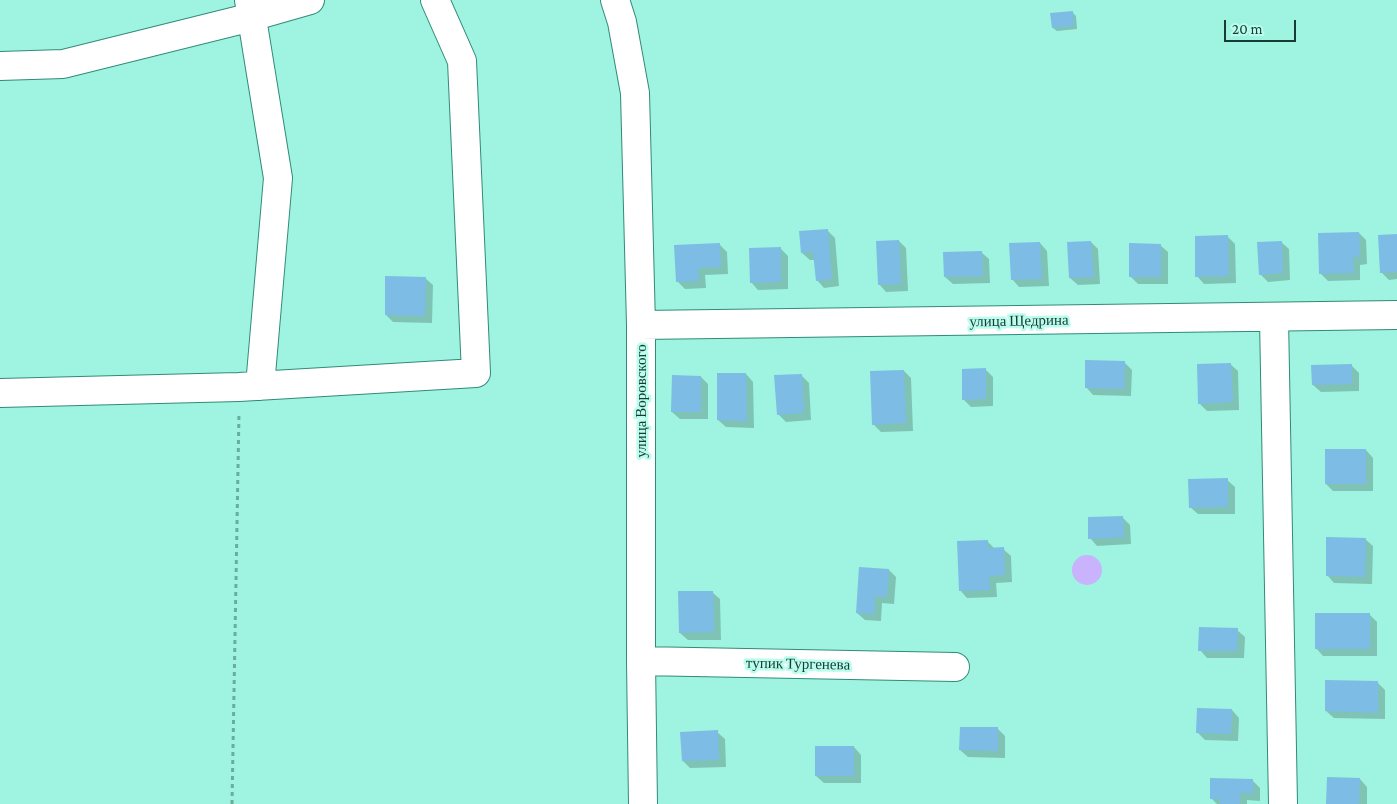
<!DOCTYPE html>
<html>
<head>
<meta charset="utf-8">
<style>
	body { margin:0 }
	#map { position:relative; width:1397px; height:804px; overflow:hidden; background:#9ef4e0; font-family:"Crimson Pro",serif }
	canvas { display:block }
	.scale { position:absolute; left:1224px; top:20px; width:72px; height:22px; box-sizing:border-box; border:2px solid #183c34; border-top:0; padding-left:6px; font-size:15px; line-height:18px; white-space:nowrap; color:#183c34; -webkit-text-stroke:4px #bafded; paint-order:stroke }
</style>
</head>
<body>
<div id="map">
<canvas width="1397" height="804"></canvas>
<div class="scale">20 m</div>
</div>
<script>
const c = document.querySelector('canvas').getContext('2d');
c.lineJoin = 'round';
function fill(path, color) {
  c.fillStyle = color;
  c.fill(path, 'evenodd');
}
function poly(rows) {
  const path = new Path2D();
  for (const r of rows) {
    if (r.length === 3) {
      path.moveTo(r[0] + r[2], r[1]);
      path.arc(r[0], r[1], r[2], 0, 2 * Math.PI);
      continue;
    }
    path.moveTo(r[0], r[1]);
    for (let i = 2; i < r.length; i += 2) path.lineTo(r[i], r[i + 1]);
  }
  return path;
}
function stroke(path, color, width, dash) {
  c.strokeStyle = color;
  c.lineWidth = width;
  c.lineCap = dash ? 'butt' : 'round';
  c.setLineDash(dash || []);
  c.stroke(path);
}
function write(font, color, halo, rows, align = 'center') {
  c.font = font + ' "Crimson Pro",serif';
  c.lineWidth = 5;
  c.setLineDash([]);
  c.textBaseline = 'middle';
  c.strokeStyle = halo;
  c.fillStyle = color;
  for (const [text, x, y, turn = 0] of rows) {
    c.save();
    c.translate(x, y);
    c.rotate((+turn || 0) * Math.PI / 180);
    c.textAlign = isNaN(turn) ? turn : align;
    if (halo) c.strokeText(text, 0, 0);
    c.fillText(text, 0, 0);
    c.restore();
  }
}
const water = poly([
	[1087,570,15]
]);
const shadow = poly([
	[1072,12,1076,16,1077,29,1057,31,1053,28],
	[827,230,835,238,839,286,824,288,817,280,815,260,810,260,802,253],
	[1359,233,1366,240,1367,264,1360,265,1360,280,1328,281,1320,273],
	[1397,235,1397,279,1389,280,1381,272],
	[1227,236,1235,244,1236,283,1204,284,1197,276],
	[899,241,906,248,908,291,886,292,879,284],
	[1091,242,1098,249,1100,284,1078,285,1070,278],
	[1281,242,1289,249,1290,280,1268,282,1260,274],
	[1040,243,1047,251,1049,286,1019,287,1012,279],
	[719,244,727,252,728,274,705,275,706,288,685,289,677,281],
	[1160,245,1168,252,1168,284,1138,284,1130,276],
	[781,249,788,256,788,289,758,290,751,282],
	[981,252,989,259,990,283,953,284,945,277],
	[425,278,433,285,432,323,393,322,386,315],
	[1124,362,1132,370,1131,396,1093,395,1086,387],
	[1230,364,1238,371,1239,410,1207,411,1200,404],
	[1351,365,1359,373,1359,391,1321,392,1313,385],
	[985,369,993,377,993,406,971,407,963,399],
	[904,371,911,378,913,431,881,432,873,424],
	[746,374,753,382,754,428,726,427,718,420],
	[801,375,809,383,811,420,786,422,778,414],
	[701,377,708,384,708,419,680,419,672,412],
	[1366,450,1373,458,1373,491,1333,491,1326,484],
	[1227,480,1235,487,1235,514,1198,514,1190,507],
	[1122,517,1130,525,1131,544,1097,546,1090,538],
	[1365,539,1373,546,1372,584,1334,583,1327,575],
	[987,541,995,549,1003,549,1011,556,1012,582,996,583,997,597,967,598,960,590],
	[889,570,896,577,894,604,882,603,881,621,865,620,857,613],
	[712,592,720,599,721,640,688,640,680,633],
	[1369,614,1377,622,1377,656,1323,656,1316,648],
	[1237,630,1245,637,1244,658,1207,658,1200,650],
	[1378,683,1385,690,1385,719,1334,718,1326,711],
	[1232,710,1239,718,1238,741,1205,740,1197,732],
	[997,728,1005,736,1005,758,968,757,960,750],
	[717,732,725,739,726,767,690,768,683,761],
	[854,747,861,755,861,783,824,783,816,776],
	[1360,779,1367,787,1367,804,1327,804],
	[1252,780,1260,788,1260,801,1247,800,1247,804,1217,804,1211,798]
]);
const building = poly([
	[1073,11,1074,26,1052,28,1050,13],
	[828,229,832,279,816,281,813,252,801,253,799,231],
	[1359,232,1360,257,1353,257,1354,273,1319,274,1318,233],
	[1397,234,1397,272,1380,273,1378,235],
	[1228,235,1229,276,1195,277,1195,236],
	[899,240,901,284,878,285,876,241],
	[1091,241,1094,277,1069,278,1067,242],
	[1282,241,1283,273,1259,275,1257,242],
	[1040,242,1042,279,1011,280,1009,243],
	[720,243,721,267,698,268,699,281,676,282,674,245],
	[1129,243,1161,244,1161,277,1129,277],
	[781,247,781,282,750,283,749,248],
	[982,251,983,276,944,277,943,252],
	[385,276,426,277,425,316,385,315],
	[1085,360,1125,361,1124,389,1085,388],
	[1231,363,1233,402,1198,404,1197,364],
	[1352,364,1352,384,1312,385,1311,365],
	[986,368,986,399,962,400,962,369],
	[904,370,906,423,872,425,870,371],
	[717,373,746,373,747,421,717,420],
	[802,374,804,413,777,415,774,375],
	[672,375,701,376,701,412,671,412],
	[1325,449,1366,449,1366,484,1325,484],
	[1228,478,1228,507,1189,508,1188,479],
	[1123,516,1124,537,1088,539,1088,517],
	[1326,537,1366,538,1365,577,1326,576],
	[988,540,988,548,1004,547,1005,575,989,576,990,590,959,591,957,541],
	[859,567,889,569,887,597,875,596,874,614,856,613],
	[678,591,713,591,714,632,679,633],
	[1315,613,1370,613,1370,649,1315,649],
	[1199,627,1238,628,1237,651,1198,651],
	[1325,680,1378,681,1378,713,1325,711],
	[1197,708,1232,709,1231,734,1196,733],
	[960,727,998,727,998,751,959,750],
	[718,730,719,760,682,761,680,732],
	[815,746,854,746,854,776,815,776],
	[1327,777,1360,778,1359,804,1326,804],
	[1210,778,1253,779,1253,794,1240,793,1240,804,1220,804,1220,799,1210,799]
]);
const path = poly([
	[232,804,239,412]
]);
const minor = poly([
	[249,0,278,178,260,386],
	[615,0,622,22,635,93,641,325,641,661,643,804],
	[0,66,63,64,240,20,310,0],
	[1274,318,1283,804],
	[641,325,1397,315],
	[0,393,239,387,476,373,462,61,435,0],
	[641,661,955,667]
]);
const streetNames = [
	["улица Щедрина",1019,321,-1],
	["улица Воровского",641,401,-90],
	["тупик Тургенева",798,664,1]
];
fill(water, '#c8b3fc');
fill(shadow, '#0003');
fill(building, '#7cbce5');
stroke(minor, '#328a79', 30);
stroke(path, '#6aad9d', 3, [4, 4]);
stroke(minor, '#fff', 28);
write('15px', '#183c34', '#bafded', streetNames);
</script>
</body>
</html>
